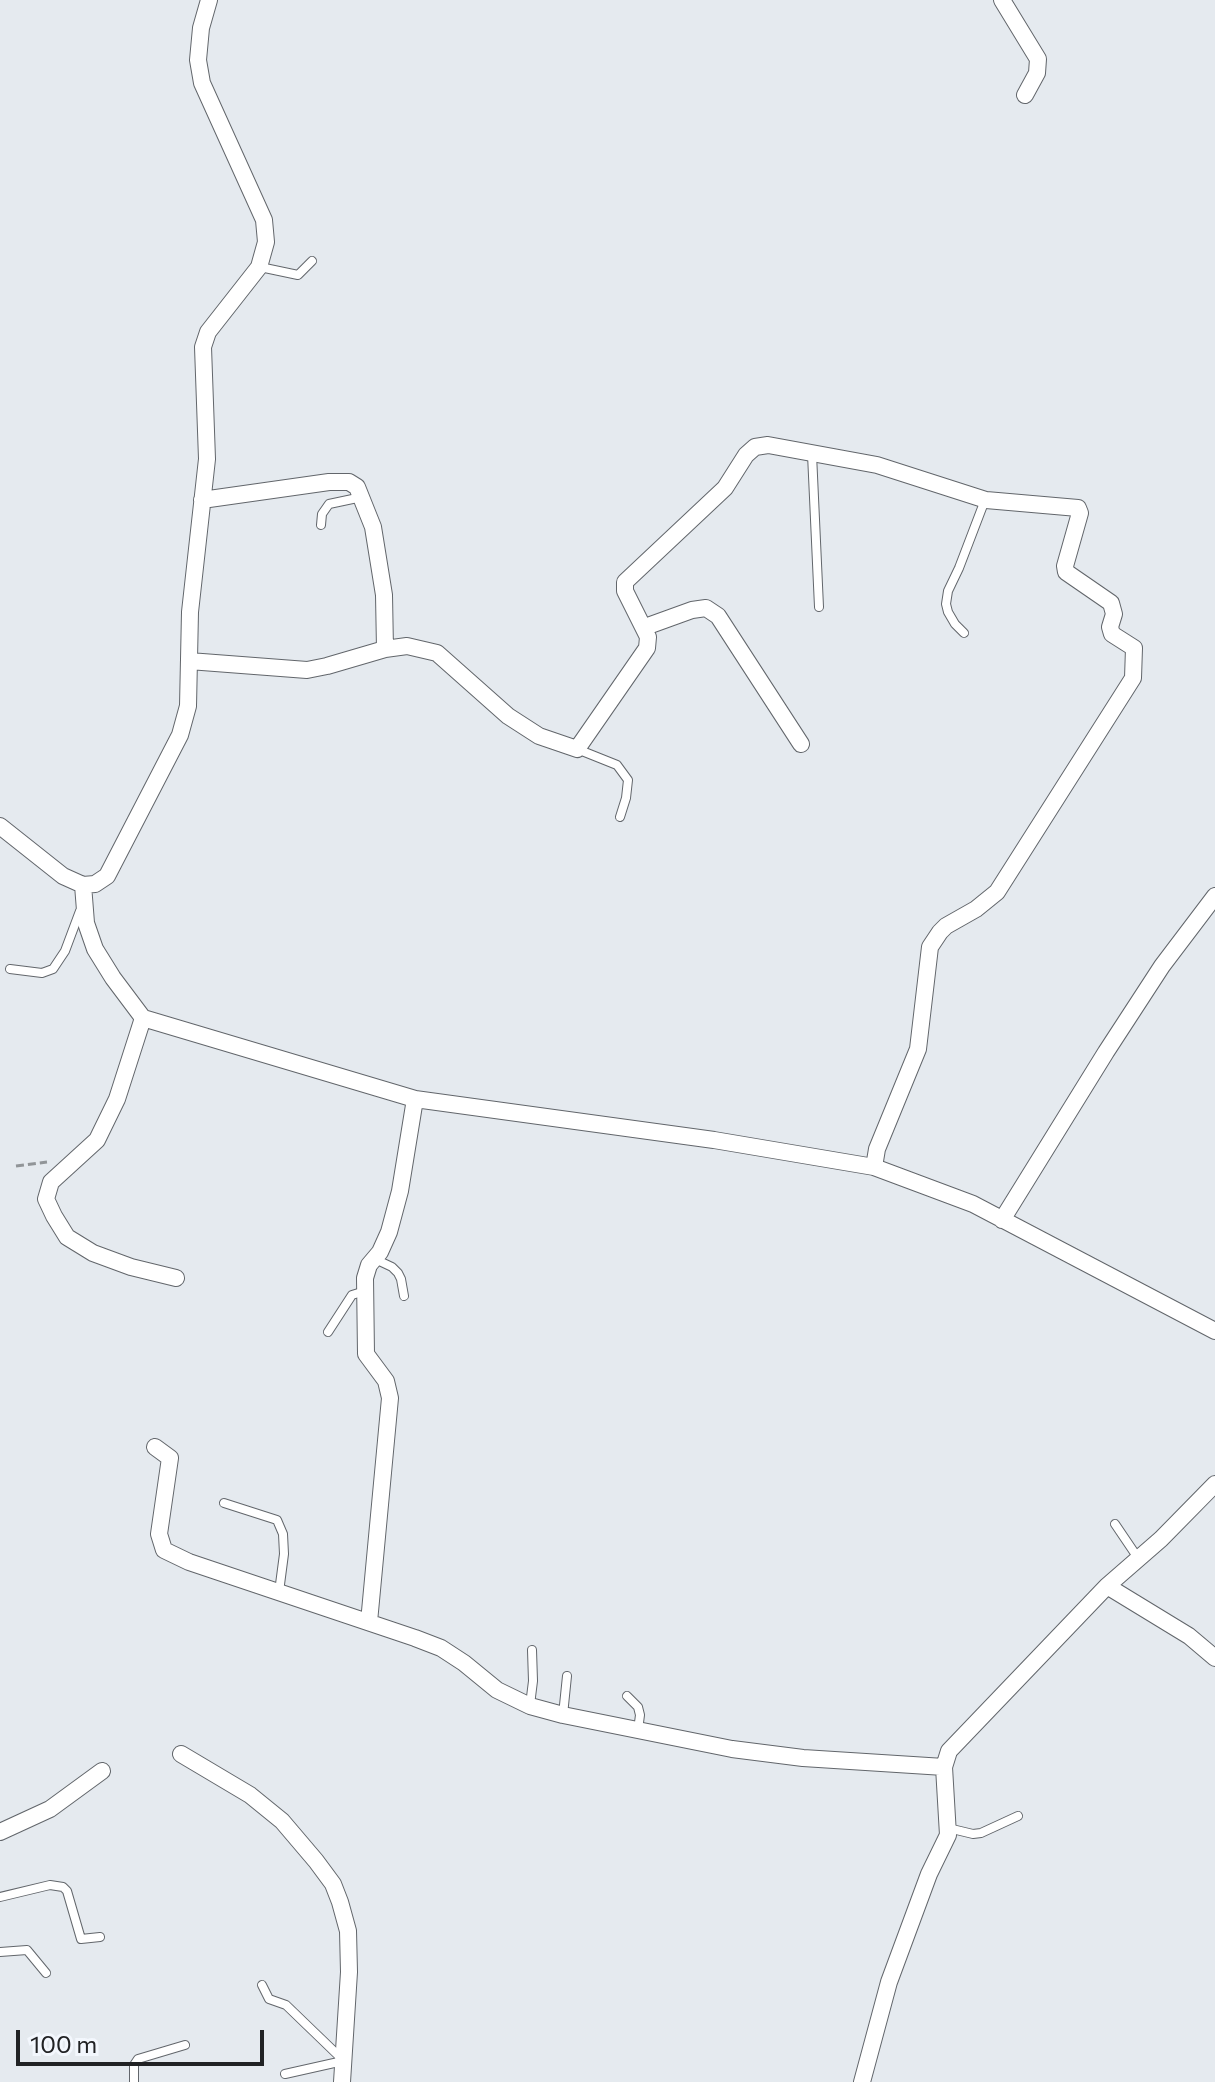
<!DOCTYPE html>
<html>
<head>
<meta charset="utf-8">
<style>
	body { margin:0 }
	#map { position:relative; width:1215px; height:2082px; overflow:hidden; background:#e5eaef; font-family:Commissioner,sans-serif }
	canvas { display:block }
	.scale { position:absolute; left:16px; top:2030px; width:248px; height:36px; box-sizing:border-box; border:4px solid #212224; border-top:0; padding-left:10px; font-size:24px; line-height:28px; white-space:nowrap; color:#212224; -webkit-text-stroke:6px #f3f7fd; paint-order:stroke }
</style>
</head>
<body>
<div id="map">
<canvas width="1215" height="2082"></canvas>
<div class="scale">100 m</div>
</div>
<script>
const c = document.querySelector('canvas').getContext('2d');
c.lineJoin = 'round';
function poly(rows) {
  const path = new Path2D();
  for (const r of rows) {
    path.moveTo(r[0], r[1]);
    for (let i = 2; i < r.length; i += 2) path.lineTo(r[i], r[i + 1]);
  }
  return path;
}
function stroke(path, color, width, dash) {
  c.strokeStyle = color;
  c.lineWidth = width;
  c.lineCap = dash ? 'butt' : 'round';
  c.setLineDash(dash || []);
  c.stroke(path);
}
const path = poly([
	[16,1166,47,1162]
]);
const lane = poly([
	[260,267,298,275,312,261],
	[812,454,819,607],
	[321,525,322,514,329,504,362,497],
	[964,633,955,624,948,612,946,604,948,591,959,568,985,500],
	[577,749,617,765,628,780,626,798,620,817],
	[10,969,42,973,53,969,65,951,80,911],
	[375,1259,392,1267,398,1273,401,1279,404,1296],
	[328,1332,352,1295,365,1291],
	[224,1503,277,1520,283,1534,284,1554,279,1592],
	[1115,1524,1138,1558],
	[627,1696,638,1707,640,1715,638,1730],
	[530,1705,533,1681,532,1650],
	[563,1715,567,1676],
	[948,1828,973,1834,981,1833,1018,1816],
	[0,1897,50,1885,63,1887,67,1891,81,1939,100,1937],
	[0,1952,27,1950,46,1973],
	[262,1985,269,1999,286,2005,342,2059],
	[285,2074,343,2061],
	[134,2082,134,2065,138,2059,185,2045]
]);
const street = poly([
	[1002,0,1038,59,1037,73,1025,95],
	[202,500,329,482,349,482,357,487,373,527,384,595,385,649],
	[645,627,692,610,706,608,718,616,801,744],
	[189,661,307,670,327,666,385,649,407,646,437,653,508,716,539,736,577,749,647,648,648,637,625,591,625,582,725,488,746,455,755,447,768,445,877,465,986,500,1078,508,1080,513,1065,566,1066,572,1111,603,1114,614,1110,627,1112,634,1134,648,1133,678,997,892,976,909,946,926,940,932,930,947,918,1049,877,1149,874,1167,973,1204,1215,1331],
	[0,826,63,876,83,885,95,884,107,876,180,735,188,706,190,612,207,459,203,347,208,332,259,267,266,242,264,220,202,83,198,60,201,28,209,0],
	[83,885,86,923,95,949,113,978,143,1018,117,1099,97,1140,51,1182,46,1199,54,1216,67,1237,93,1253,131,1267,176,1278],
	[143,1018,415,1099,714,1140,874,1167],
	[1002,1220,1106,1052,1162,966,1215,896],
	[155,1447,170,1458,159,1534,164,1550,189,1562,415,1638,441,1648,464,1663,497,1690,530,1706,563,1715,732,1749,803,1758,944,1767],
	[1107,1586,1189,1636,1215,1658],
	[369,1622,390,1398,386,1381,366,1354,365,1278,369,1265,380,1252,389,1232,400,1191,415,1099],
	[181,1754,250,1795,282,1821,316,1861,333,1884,340,1902,348,1931,349,1972,342,2082],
	[0,1832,50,1809,102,1771],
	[862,2082,889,1982,929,1874,948,1835,944,1767,949,1751,1107,1586,1161,1539,1215,1484]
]);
stroke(lane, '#62666b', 10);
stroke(street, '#62666b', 18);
stroke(path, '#919598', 3, [8, 4]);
stroke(lane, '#fff', 8);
stroke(street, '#fff', 16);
</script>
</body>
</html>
